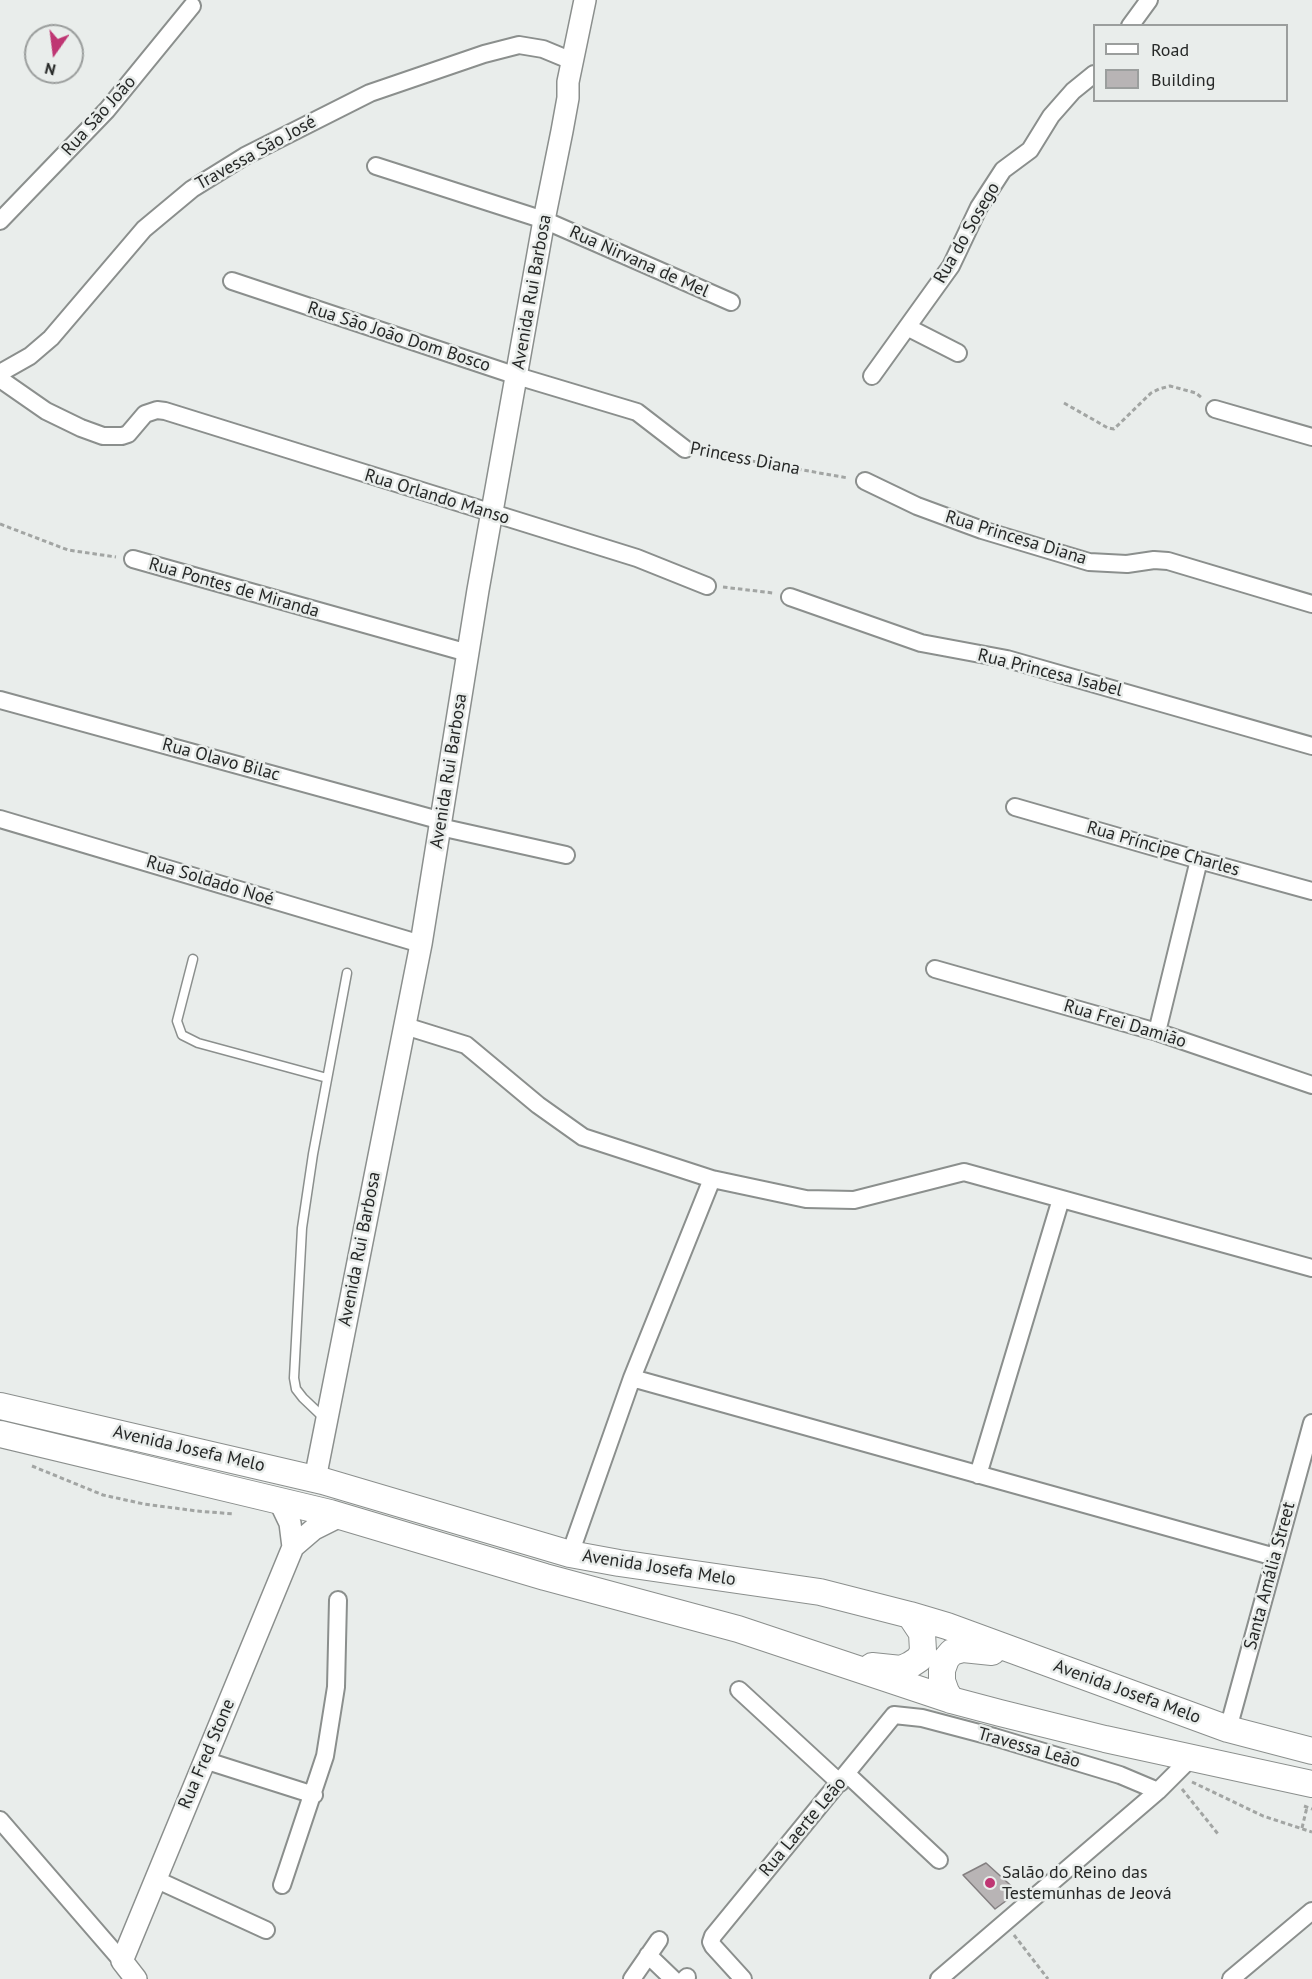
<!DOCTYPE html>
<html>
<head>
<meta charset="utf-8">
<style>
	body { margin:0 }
	#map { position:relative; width:1312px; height:1979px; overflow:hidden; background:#e9edeb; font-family:"PT Sans",sans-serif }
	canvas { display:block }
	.legend { position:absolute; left:1093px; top:24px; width:195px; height:78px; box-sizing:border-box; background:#e9edeb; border:2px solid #9b9e9d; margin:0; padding:8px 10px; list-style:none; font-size:18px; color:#262827 }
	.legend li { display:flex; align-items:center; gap:12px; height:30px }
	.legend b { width:30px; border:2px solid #9b9e9d }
	.north { position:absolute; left:24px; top:24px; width:60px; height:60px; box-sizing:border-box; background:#e9edeb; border:2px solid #9b9e9d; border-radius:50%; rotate:194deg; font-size:16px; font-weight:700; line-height:24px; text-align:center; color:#262827 }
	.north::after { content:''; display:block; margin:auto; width:21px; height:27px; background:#bf3673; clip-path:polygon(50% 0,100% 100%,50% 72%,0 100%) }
</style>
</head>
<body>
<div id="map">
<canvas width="1312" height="1979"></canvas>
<ul class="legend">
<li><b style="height:8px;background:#fff"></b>Road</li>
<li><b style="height:16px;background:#b8b4b5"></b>Building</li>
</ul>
<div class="north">N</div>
</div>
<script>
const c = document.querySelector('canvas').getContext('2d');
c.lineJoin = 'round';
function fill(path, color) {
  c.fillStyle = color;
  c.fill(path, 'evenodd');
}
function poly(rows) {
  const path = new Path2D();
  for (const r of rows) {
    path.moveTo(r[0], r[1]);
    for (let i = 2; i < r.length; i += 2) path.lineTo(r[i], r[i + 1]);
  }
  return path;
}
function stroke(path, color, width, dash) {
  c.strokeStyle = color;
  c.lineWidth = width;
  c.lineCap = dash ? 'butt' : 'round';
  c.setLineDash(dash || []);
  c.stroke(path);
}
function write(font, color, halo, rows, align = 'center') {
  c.font = font + ' "PT Sans",sans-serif';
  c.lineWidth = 5;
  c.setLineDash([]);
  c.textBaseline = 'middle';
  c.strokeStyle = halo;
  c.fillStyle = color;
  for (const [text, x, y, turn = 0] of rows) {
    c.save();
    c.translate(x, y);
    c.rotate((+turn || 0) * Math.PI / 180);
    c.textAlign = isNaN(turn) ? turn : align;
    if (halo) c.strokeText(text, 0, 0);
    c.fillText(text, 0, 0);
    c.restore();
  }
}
const building = poly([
	[986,1863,1018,1892,995,1909,963,1875,986,1863]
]);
const path = poly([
	[1064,403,1108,428,1114,429,1151,393,1159,389,1170,386,1196,393,1202,398],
	[701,452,848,478],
	[0,524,68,550,116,557],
	[723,587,773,593],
	[32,1466,103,1495,144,1504,197,1511,234,1514],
	[1192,1782,1263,1816,1312,1832],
	[1182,1789,1218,1834],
	[1304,1806,1312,1809],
	[1302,1828,1307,1807],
	[1014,1935,1048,1979]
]);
const service = poly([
	[193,959,177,1021,182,1035,198,1043,327,1078],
	[324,1418,303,1398,296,1389,294,1378,302,1228,313,1154,347,973]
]);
const minor = poly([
	[1130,26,1149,0],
	[376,166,544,220,731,302],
	[0,221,107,110,192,6],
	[232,281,517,376,637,412,685,449],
	[907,327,958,353],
	[0,373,30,356,51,338,144,229,192,189,245,156,370,93,484,54,519,45,543,49,572,61],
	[872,376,951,266,979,207,1003,170,1030,150,1051,116,1073,91,1094,74],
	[0,379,46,411,81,428,103,436,122,436,128,434,145,414,157,410,165,411,637,558,707,586],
	[1215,409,1312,437],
	[865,481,917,506,982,530,1089,562,1127,564,1154,560,1168,561,1312,604],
	[133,559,468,653],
	[790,597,921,643,1007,659,1312,746],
	[0,700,442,821],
	[1015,807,1199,860,1312,891],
	[0,819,421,944],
	[440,827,566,855],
	[935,969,1157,1032,1312,1085],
	[405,1026,466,1045,538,1105,583,1137,712,1179,806,1199,854,1200,964,1172,1312,1268],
	[1157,1032,1199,860],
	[632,1378,1275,1557],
	[978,1475,1061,1199],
	[570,1554,632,1378,712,1179],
	[739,1690,840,1783],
	[1228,1729,1312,1423],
	[204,1760,314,1795],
	[847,1774,939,1860],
	[0,1820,122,1961],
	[155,1879,266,1930],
	[282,1885,325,1756,336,1687,338,1600],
	[648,1955,673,1979],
	[632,1979,659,1940],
	[685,1979,687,1977],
	[743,1979,713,1946,711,1942,713,1936,894,1715,922,1718,994,1737,1120,1775,1158,1791],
	[939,1979,1158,1791,1192,1757],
	[1231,1979,1312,1911]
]);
const tertiary = poly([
	[315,1479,421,944,478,590,544,220,562,131,568,98,568,82,585,0],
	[279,1500,290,1523,293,1547],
	[136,1979,122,1961,293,1547,314,1529,340,1516]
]);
const primary = poly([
	[0,1406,323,1481,570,1554,619,1563,820,1592,910,1615,947,1626,1228,1729,1312,1751],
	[0,1434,330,1513,545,1577,738,1629,951,1700,1000,1713,1105,1739,1312,1784],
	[872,1666,901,1669,910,1665,919,1659,923,1651,922,1633,910,1615],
	[951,1700,946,1692,942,1681,942,1670,946,1659,952,1652,963,1649,992,1652]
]);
const markers = [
	[990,1883,6,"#bf3673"]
];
const streetNames = [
	["Rua São João",99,116,-48],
	["Travessa São José",256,153,-29],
	["Rua do Sosego",967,233,-60],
	["Rua Nirvana de Mel",639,262,24],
	["Avenida Rui Barbosa",532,292,-80],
	["Rua São João Dom Bosco",399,337,18],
	["Princess Diana",745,459,11],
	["Rua Orlando Manso",437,497,17],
	["Rua Princesa Diana",1016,538,17],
	["Rua Pontes de Miranda",234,588,16],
	["Rua Princesa Isabel",1050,673,14],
	["Rua Olavo Bilac",221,760,15],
	["Avenida Rui Barbosa",449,771,-81],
	["Rua Príncipe Charles",1163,849,16],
	["Rua Soldado Noé",210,881,17],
	["Rua Frei Damião",1125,1024,17],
	["Avenida Rui Barbosa",360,1249,-79],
	["Avenida Josefa Melo",189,1449,13],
	["Avenida Josefa Melo",659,1568,9],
	["Santa Amália Street",1270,1576,-75],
	["Avenida Josefa Melo",1127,1692,20],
	["Travessa Leão",1029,1748,16],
	["Rua Fred Stone",207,1754,-67],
	["Rua Laerte Leão",803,1827,-50]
];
const poiNames = [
	["Salão do Reino das",1002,1873],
	["Testemunhas de Jeová",1002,1894]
];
fill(building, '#b8b4b5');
stroke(building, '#837f80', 1.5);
stroke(service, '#8b8f8d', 11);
stroke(minor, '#8b8f8d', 20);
stroke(tertiary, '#8b8f8d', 24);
stroke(primary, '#8b8f8d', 28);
stroke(path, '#a2a5a3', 3, [4.5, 3]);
stroke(service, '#fff', 8);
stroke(minor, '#fff', 16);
stroke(tertiary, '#fff', 21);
stroke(primary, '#fff', 26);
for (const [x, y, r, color] of markers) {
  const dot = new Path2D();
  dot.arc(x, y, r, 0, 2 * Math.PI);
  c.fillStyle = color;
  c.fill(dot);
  stroke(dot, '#e9edeb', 2);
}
write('18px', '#262827', '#e9edeb', streetNames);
write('18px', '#262827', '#e9edeb', poiNames, 'left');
</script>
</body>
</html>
